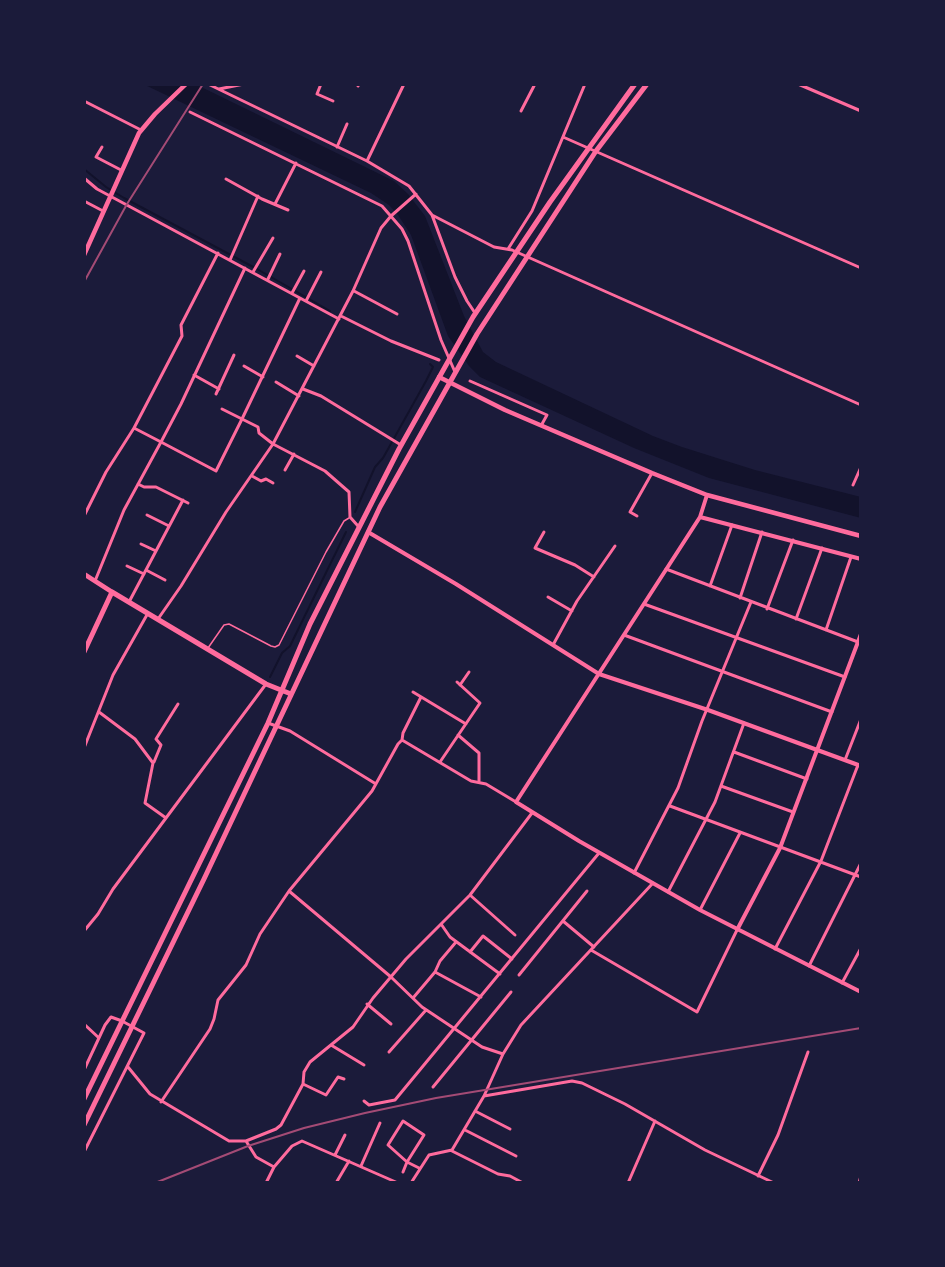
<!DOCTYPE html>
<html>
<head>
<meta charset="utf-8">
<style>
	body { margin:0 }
	#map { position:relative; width:945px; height:1267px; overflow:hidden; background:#1b1b3a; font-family:"DM Sans",sans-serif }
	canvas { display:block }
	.frame { position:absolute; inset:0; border:86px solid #1b1b3a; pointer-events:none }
</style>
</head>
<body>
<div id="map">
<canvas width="945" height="1267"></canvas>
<div class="frame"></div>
</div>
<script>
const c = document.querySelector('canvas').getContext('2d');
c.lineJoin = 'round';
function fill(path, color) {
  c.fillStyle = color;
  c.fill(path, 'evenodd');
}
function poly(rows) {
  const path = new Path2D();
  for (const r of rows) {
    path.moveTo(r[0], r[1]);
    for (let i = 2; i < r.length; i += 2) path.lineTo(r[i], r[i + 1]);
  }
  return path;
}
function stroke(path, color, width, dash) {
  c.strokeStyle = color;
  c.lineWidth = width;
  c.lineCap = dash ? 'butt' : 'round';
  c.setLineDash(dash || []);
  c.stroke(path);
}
const water = poly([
	[143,84,195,84,394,181,408,194,425,216,464,316,483,352,496,362,653,436,682,447,755,470,861,497,861,518,709,478,634,448,480,377,469,366,448,336,411,235,398,215,389,205,371,193]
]);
const stream = poly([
	[84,169,106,187,124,198,257,269,330,311],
	[355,512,375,467,383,458,426,381,433,367,430,364],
	[270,677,282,653,290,646,346,532]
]);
const service = poly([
	[208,648,224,625,229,624,271,646,275,647,279,645,326,552,344,521,349,518]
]);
const minor = poly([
	[208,84,367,161,409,186,432,215,455,277,467,301,475,313],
	[321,84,317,94,333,101],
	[798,84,861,111],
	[358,86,359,84],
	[219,89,244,84],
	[84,101,141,130],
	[521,111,535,84],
	[190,112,382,206,402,229,408,241,441,340,455,372],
	[563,137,861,268],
	[102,147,96,157,121,170],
	[337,147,347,124],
	[367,161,404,84],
	[84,178,97,189,339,319],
	[226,179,262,199,288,210],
	[84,201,103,211],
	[275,204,296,163],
	[432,215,494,247,512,250,861,405],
	[508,249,532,211,585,84],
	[230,260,258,196],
	[253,272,273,238],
	[268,279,280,254],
	[354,291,397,314],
	[292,293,304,271],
	[306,301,321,272],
	[341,316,391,341,439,360],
	[297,356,314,366],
	[244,366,263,377],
	[194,375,219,389],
	[470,381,547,415,542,424],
	[276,382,299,396],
	[303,389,321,396,401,445],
	[216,394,234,355],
	[222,409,242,419,300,298],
	[134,428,161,442,181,404,245,268],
	[285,470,294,454],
	[252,476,261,481,266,479,273,483],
	[138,484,144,487,156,487,188,503],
	[853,485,861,467],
	[147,515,169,526],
	[84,516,106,472,134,428,182,336,181,325,218,253],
	[637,516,630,512,652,473],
	[544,532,535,548,575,565,594,577],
	[141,544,156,551],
	[127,566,144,574],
	[666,569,858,642],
	[146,570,165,580],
	[95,581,124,510,161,442,216,471,242,419,258,427,259,433,273,444,325,471,349,492,350,517,358,526],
	[710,586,732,525],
	[548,597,572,611],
	[740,598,762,532],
	[129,602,183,500],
	[644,604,845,677],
	[767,609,793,540],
	[158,619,181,586,226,512,273,444,353,291,381,228,391,216,416,194],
	[796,619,822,548],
	[826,630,851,557],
	[624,635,832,712],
	[553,645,577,601,615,546],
	[460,685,469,672],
	[413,692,466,724],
	[99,712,135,739,153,763,145,803,166,818],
	[268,723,290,731,376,784],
	[458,735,479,753,479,782],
	[402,740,403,733,421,697],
	[84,748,113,675,148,613],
	[734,752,807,779],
	[845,760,861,719],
	[154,762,161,745,156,739,178,704],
	[440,762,480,703,457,682],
	[721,786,793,812],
	[670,806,861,877],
	[634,873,678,788,702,721,751,602],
	[289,891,391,977,422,1007,482,1047,503,1054],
	[668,892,715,802,744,723],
	[470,895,515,935],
	[700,910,740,833],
	[563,921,594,947],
	[441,924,450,937,500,974],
	[84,931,98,914,113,889,266,684],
	[775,949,821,861,858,765],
	[591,950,697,1012,737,930],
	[470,952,483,936,512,959],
	[809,966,861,863],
	[435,972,481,997],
	[519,975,587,891],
	[842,983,861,948],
	[413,998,435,972,440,961,456,942],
	[367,1004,391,1024],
	[84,1024,99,1038],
	[331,1045,364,1065],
	[389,1052,426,1010],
	[128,1067,150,1094,229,1141,246,1141,276,1129,281,1125,303,1084,304,1072,310,1062,353,1027,373,998,406,959,470,895,532,813],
	[84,1070,105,1025,111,1017,122,1021,144,1033,85,1150,84,1150],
	[303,1084,326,1095,338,1077,344,1079],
	[433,1087,511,992],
	[484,1096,572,1081,582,1083,625,1104,705,1150,774,1183],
	[364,1101,369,1105,395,1100,599,853],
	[161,1102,210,1029,214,1019,218,1000,246,965,260,934,289,891,372,791,398,744,402,740,471,781,486,784,516,802],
	[475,1111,510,1129],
	[465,1130,516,1156],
	[246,1141,256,1157,274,1167],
	[452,1151,498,1174,510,1176,523,1183],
	[335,1155,345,1135],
	[361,1166,380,1123],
	[403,1172,407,1162,424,1135,403,1121,388,1145,407,1162,419,1168],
	[758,1176,778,1135,808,1052],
	[266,1183,274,1167,292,1146,302,1141,398,1183],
	[336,1183,349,1161],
	[411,1183,429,1155,452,1150,484,1096,503,1054,521,1025,653,883],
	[628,1183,655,1121],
	[859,1183,861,1176]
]);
const tertiary = poly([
	[707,495,700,517,516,802,579,841,700,910,861,992],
	[700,517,861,559],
	[368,532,456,584,599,674,708,710,861,766],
	[737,930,780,848,861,634]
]);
const primary = poly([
	[84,255,139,133,155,114,186,84],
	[439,377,505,410,652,473,707,495,861,536],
	[84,574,112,592]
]);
const trunk = poly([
	[84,652,112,592,266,684,291,694],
	[84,1099,268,723,310,624,399,449,473,317,550,202,635,84],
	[84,1125,204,879,380,507,477,334,596,151,647,84]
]);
const rail = poly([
	[84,282,127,204,203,84],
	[155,1183,248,1146,304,1128,365,1113,436,1098,861,1028]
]);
fill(water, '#12122b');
stroke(stream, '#12122b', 2);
stroke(service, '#ff6b9d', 1.5);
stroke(minor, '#ff6b9d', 3);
stroke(tertiary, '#ff6b9d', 4);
stroke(primary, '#ff6b9d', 4.5);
stroke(trunk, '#ff6b9d', 5);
stroke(rail, '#a44b75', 2);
</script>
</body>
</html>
